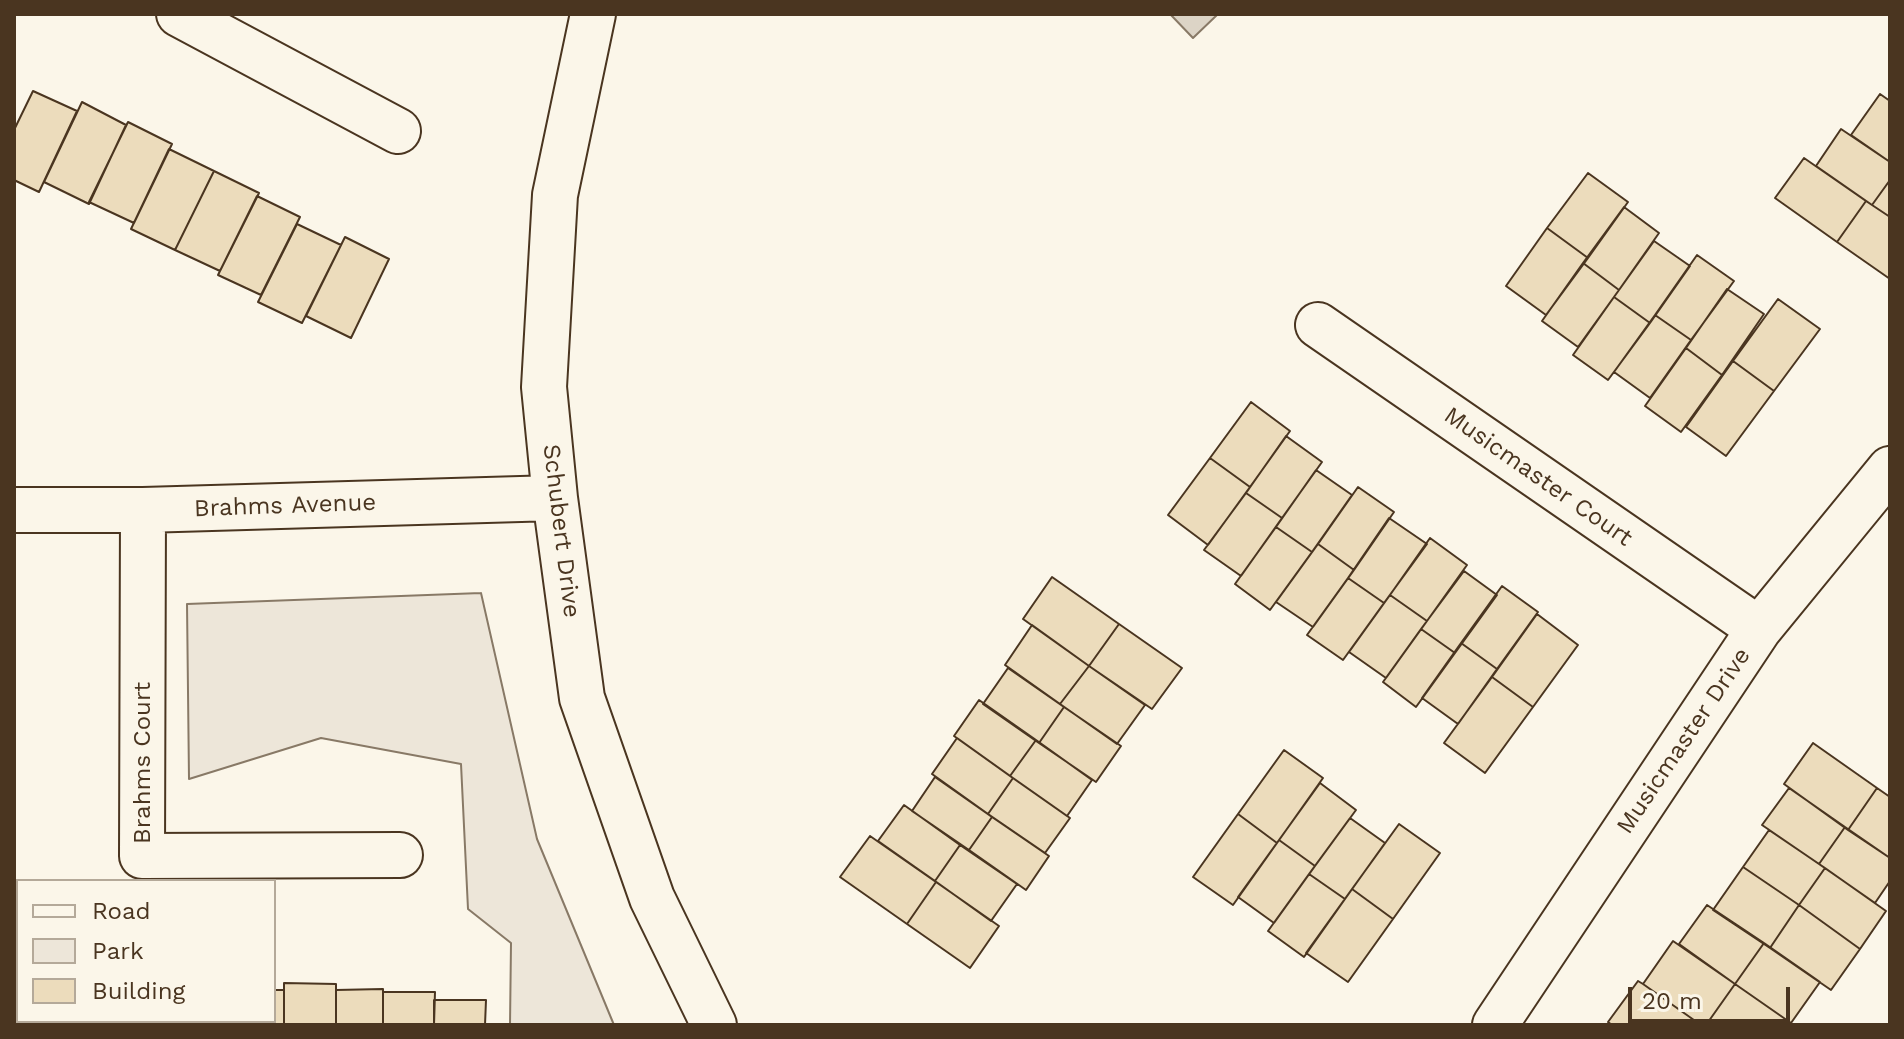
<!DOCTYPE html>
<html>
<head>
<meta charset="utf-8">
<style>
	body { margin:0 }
	#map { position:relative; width:1904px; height:1039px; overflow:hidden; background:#fbf6e9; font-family:"Work Sans",sans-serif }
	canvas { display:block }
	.frame { position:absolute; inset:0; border:16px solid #4a3520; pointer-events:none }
	.legend { position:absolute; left:16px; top:879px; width:260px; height:144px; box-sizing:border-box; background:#fbf6e9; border:2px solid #b4a999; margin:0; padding:10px 14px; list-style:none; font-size:24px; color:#4a3520 }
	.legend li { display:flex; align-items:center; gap:16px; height:40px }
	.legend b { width:40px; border:2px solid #b4a999 }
	.scale { position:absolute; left:1628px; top:987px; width:162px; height:36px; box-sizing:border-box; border:4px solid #4a3520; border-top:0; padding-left:10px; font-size:24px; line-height:28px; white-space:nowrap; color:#4a3520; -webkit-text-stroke:6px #fbf6e9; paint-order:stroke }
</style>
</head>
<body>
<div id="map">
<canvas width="1904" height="1039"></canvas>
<div class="frame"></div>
<ul class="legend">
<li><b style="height:10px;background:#fbf6e9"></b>Road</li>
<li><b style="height:22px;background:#ede6d9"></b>Park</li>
<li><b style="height:22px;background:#ecdcbc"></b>Building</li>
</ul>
<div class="scale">20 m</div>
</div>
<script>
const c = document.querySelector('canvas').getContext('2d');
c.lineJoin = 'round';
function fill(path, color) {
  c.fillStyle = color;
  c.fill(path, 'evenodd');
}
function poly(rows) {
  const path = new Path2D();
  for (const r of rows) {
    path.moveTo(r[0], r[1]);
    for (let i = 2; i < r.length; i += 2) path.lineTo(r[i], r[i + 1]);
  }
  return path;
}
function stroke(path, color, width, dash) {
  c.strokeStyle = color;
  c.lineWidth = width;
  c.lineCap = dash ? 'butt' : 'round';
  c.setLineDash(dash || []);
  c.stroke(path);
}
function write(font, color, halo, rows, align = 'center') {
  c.font = font + ' "Work Sans",sans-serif';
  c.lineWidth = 6;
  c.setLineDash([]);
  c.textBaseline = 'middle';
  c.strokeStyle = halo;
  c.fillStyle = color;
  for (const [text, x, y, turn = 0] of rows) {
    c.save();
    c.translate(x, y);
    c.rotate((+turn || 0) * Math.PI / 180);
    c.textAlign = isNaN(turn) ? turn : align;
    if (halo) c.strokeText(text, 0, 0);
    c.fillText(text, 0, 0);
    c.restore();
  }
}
const green = poly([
	[481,593,537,839,614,1025,510,1025,511,943,468,909,461,764,321,738,189,779,187,604,481,593]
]);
const water = poly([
	[1170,14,1218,14,1193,38,1170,14]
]);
const building = poly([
	[33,91,77,111,39,192,14,180,14,130,33,91],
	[1880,94,1890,101,1890,162,1851,135,1880,94],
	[82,102,126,125,89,204,44,182,82,102],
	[128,122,172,144,134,223,89,202,128,122],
	[1841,129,1890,162,1890,180,1872,205,1816,166,1841,129],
	[169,149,214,171,175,250,131,229,169,149],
	[1804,158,1866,201,1837,242,1775,198,1804,158],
	[214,171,259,193,220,271,175,250,214,171],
	[1588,173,1628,202,1588,258,1547,228,1588,173],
	[1890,180,1890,217,1872,205,1890,180],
	[257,196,300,217,261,295,218,275,257,196],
	[1866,201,1890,217,1890,279,1837,242,1866,201],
	[1624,207,1659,233,1619,290,1583,263,1624,207],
	[297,224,341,245,302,323,258,302,297,224],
	[1547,228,1588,258,1546,315,1506,286,1547,228],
	[345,237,389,259,351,338,306,316,345,237],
	[1654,241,1690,266,1650,323,1614,297,1654,241],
	[1697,255,1734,281,1691,340,1655,315,1697,255],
	[1583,263,1619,290,1578,347,1542,321,1583,263],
	[1727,289,1764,314,1722,375,1686,348,1727,289],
	[1614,297,1650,323,1608,380,1573,355,1614,297],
	[1778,299,1820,329,1774,391,1733,361,1778,299],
	[1655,315,1691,340,1650,398,1614,372,1655,315],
	[1686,348,1722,375,1681,432,1645,406,1686,348],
	[1733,361,1774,391,1726,456,1686,427,1733,361],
	[1251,402,1290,431,1250,487,1210,458,1251,402],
	[1286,436,1322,462,1282,518,1246,493,1286,436],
	[1210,458,1250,487,1208,545,1168,515,1210,458],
	[1316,470,1352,495,1312,552,1276,527,1316,470],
	[1358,487,1394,512,1354,570,1318,544,1358,487],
	[1246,493,1282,518,1241,576,1204,550,1246,493],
	[1389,518,1427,544,1384,603,1348,578,1389,518],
	[1276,527,1312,552,1270,610,1235,584,1276,527],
	[1430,538,1467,565,1427,621,1390,595,1430,538],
	[1318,544,1354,570,1313,627,1276,602,1318,544],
	[1464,571,1497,595,1455,653,1421,629,1464,571],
	[1052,577,1119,624,1089,666,1023,619,1052,577],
	[1348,578,1384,603,1343,660,1307,635,1348,578],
	[1502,586,1538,612,1497,669,1461,643,1502,586],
	[1390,595,1427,621,1386,678,1349,652,1390,595],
	[1537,614,1578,645,1533,707,1492,677,1537,614],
	[1119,624,1182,668,1152,709,1089,666,1119,624],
	[1032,625,1089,666,1060,704,1005,665,1032,625],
	[1421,629,1455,653,1416,707,1383,682,1421,629],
	[1461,643,1497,669,1458,724,1422,698,1461,643],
	[1089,666,1145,705,1117,744,1060,704,1089,666],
	[1008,668,1064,707,1039,743,983,704,1008,668],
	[1492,677,1533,707,1485,773,1444,743,1492,677],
	[979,700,1036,740,1010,776,954,736,979,700],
	[1064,707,1121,746,1096,782,1039,743,1064,707],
	[957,738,1013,778,988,814,932,774,957,738],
	[1036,740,1092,780,1067,816,1010,776,1036,740],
	[1813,743,1877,788,1848,830,1784,784,1813,743],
	[1284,750,1323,778,1277,843,1238,814,1284,750],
	[935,777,992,817,969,850,912,811,935,777],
	[1013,778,1070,818,1045,853,988,814,1013,778],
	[1320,783,1356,810,1315,866,1279,840,1320,783],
	[1789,788,1845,827,1819,864,1762,825,1789,788],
	[1877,788,1890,797,1890,858,1848,830,1877,788],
	[904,805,960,845,935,881,878,841,904,805],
	[1238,814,1277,843,1233,905,1193,877,1238,814],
	[992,817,1049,856,1026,890,969,850,992,817],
	[1350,818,1385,843,1345,899,1309,874,1350,818],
	[1399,824,1440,853,1393,919,1352,889,1399,824],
	[1845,827,1890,858,1890,881,1875,903,1819,864,1845,827],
	[1769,830,1825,868,1799,905,1743,867,1769,830],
	[870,836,936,882,907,924,840,877,870,836],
	[1279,840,1315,866,1274,923,1238,897,1279,840],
	[960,845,1017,884,991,921,935,881,960,845],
	[1743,867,1799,905,1770,948,1713,910,1743,867],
	[1825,868,1886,911,1860,949,1799,905,1825,868],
	[1309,874,1345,899,1304,957,1268,931,1309,874],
	[936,882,999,926,970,968,907,924,936,882],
	[1352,889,1393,919,1348,982,1306,953,1352,889],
	[1707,905,1764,943,1735,984,1679,944,1707,905],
	[1799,905,1860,949,1831,990,1770,948,1799,905],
	[1673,941,1735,984,1706,1025,1701,1025,1643,984,1673,941],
	[1764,943,1820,982,1791,1023,1735,984,1764,943],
	[1638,981,1643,984,1701,1025,1612,1025,1608,1022,1638,981],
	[284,983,336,984,336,1025,284,1025,284,983],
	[1735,984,1791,1023,1794,1025,1706,1025,1735,984],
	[383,989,383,1025,336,1025,336,990,383,989],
	[274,990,284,990,284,1025,235,1025,235,1021,274,1021,274,990],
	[383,992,435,992,434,1025,383,1025,383,992],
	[434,1000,486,1000,485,1025,434,1025,434,1000],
	[86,1021,135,1021,135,1025,86,1025,86,1021],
	[135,1021,187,1021,187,1025,135,1025,135,1021],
	[187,1021,235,1021,235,1025,187,1025,187,1021]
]);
const street = poly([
	[179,14,398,131],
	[593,14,555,195,544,387,555,498,582,698,652,898,714,1025],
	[1318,325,1759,629],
	[14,510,143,510,555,498],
	[143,510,142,856,400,855],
	[1495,1025,1759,629,1890,469]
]);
const streetNames = [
	["Musicmaster Court",1538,477,35],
	["Brahms Avenue",285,506,-2],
	["Schubert Drive",561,531,83],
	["Musicmaster Drive",1684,741,-56],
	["Brahms Court",143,763,-90]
];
fill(green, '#ede6d9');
stroke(green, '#887966', 2);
fill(water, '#dcd4c6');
stroke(water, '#887966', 2);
fill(building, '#ecdcbc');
stroke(building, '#4a3520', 2);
stroke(street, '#4a3520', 48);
stroke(street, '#fbf6e9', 44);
write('24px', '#4a3520', '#fbf6e9', streetNames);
</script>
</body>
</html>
